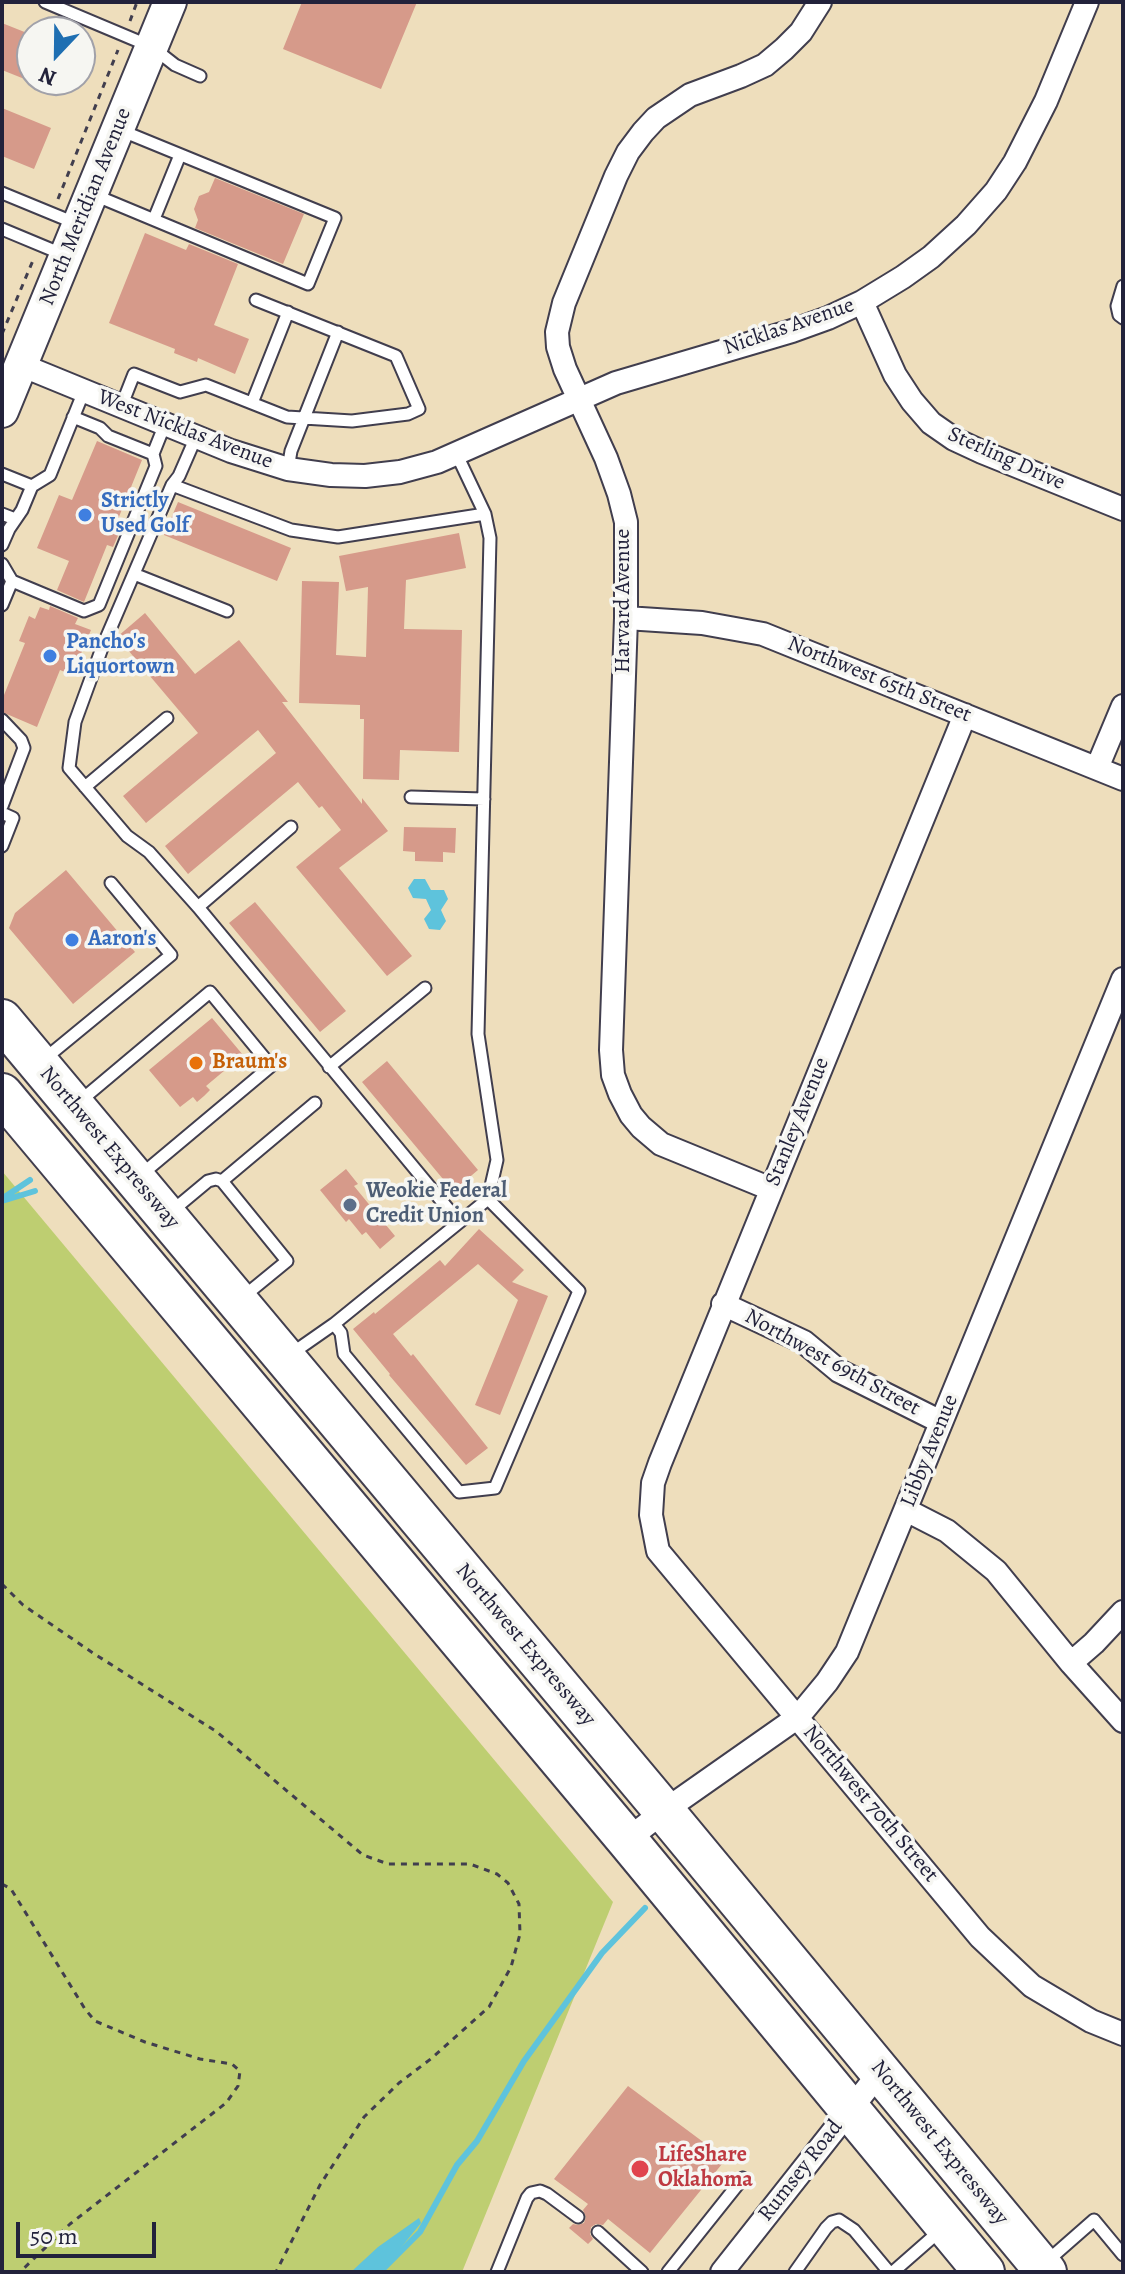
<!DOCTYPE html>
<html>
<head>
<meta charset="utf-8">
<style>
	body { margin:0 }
	#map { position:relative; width:1125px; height:2274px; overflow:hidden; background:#eedebc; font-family:Alegreya,serif }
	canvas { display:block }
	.frame { position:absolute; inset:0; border:4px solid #22223b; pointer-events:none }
	.north { position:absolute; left:16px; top:16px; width:80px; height:80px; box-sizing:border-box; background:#f6f6f2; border:2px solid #a1a1a9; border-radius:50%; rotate:202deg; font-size:22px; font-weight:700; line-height:32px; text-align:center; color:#22223b }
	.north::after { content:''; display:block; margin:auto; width:28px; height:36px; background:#1f6fb2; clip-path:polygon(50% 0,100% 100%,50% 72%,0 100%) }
	.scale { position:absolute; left:16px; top:2222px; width:140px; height:36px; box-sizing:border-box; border:4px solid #22223b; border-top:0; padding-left:10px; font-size:24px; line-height:28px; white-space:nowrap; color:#22223b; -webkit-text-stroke:6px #f6f6f2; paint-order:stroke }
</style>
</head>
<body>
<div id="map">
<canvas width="1125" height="2274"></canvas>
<div class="frame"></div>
<div class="north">N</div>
<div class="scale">50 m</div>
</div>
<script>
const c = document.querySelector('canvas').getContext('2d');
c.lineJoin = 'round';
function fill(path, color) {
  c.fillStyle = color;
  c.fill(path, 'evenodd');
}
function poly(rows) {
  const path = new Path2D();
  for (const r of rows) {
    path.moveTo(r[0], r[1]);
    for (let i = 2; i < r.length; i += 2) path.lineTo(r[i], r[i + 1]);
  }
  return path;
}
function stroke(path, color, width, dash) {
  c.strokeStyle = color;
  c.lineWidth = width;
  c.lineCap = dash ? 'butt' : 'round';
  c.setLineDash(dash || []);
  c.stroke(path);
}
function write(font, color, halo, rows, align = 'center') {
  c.font = font + ' Alegreya,serif';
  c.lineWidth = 7;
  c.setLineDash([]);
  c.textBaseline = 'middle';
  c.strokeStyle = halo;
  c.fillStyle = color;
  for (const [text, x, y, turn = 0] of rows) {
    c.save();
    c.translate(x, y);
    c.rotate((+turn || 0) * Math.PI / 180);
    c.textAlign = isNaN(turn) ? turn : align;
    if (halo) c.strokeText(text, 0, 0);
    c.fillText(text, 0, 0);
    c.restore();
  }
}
const green = poly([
	[2,1171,613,1902,462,2272,2,2272]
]);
const water = poly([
	[414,879,425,879,431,890,444,890,448,899,441,910,446,921,440,930,429,929,424,919,431,910,426,899,413,898,408,888],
	[419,2218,421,2223,381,2272,351,2272,378,2247]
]);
const stream = poly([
	[3,1198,30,1180],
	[2,1201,35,1191],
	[380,2272,420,2232,457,2165,477,2141,524,2061,602,1953,645,1908]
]);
const building = poly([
	[302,2,417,2,381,89,283,49],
	[2,23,32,35,32,82,2,70],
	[2,108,51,128,34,169,2,156],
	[215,178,304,214,283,264,195,228,198,220,194,209,199,196,209,192],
	[145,233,186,250,189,244,238,264,214,325,249,339,235,374,198,358,197,362,174,353,175,349,109,323],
	[97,441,142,460,114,529,120,531,113,547,107,545,84,602,57,590,69,561,37,548,59,495,72,500],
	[178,502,291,548,277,581,164,535],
	[459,533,466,568,406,580,404,629,462,630,459,752,400,750,399,780,363,779,364,719,360,719,360,705,299,703,302,581,339,582,336,655,366,657,368,587,346,591,339,556],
	[50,606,78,618,75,624,91,630,72,675,60,670,37,727,2,712,2,700,25,643,19,641,29,616,35,619,40,607,49,610],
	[145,613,195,674,239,640,288,702,282,702,362,804,362,798,388,831,339,868,412,956,387,976,296,867,341,830,322,806,319,808,298,782,188,874,165,846,276,753,258,730,146,823,123,796,198,733,117,637],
	[404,827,456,828,455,853,443,852,443,862,415,861,415,852,403,851],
	[66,870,135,952,73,1004,9,928,15,913],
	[255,902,346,1011,320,1032,229,923],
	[212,1018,243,1055,206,1086,210,1090,204,1096,197,1102,193,1097,180,1107,149,1070],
	[387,1061,478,1170,453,1191,362,1082],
	[346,1169,358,1184,354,1186,395,1236,380,1249,366,1232,362,1235,349,1219,346,1222,320,1190],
	[479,1229,524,1270,512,1282,548,1296,500,1415,475,1405,518,1300,478,1264,393,1334,411,1356,413,1354,488,1448,466,1465,389,1375,390,1374,353,1329,374,1312,375,1314,440,1260,445,1266],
	[628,2086,726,2159,650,2253,608,2219,603,2225,596,2224,591,2227,590,2234,593,2239,588,2244,569,2228,573,2224,578,2225,584,2223,586,2217,583,2210,588,2204,554,2179]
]);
const path = poly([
	[130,21,137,2],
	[58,199,118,50],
	[2,334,34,258],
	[2,1584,23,1605,93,1653,217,1732,363,1855,388,1864,470,1864,497,1874,508,1883,519,1904,520,1934,511,1967,489,2007,432,2058,399,2083,364,2117,320,2185,276,2272],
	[2,1884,11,1889,85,2009,95,2021,145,2042,200,2059,232,2064,240,2071,238,2086,226,2103,70,2224,20,2272]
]);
const lane = poly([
	[45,2,152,47,175,65,200,76],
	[2,193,75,223],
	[92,194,308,284,335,218,120,130],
	[154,219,180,155],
	[2,229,62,254],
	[1123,286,1117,306,1119,315,1123,318],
	[252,403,288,312],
	[121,407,134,374,180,392,206,385,287,417,352,421,408,414,419,409,396,356,256,300],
	[73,417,100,428,108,436,153,454],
	[196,437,179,476,172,485,102,648,75,722,69,768,127,836,149,852,198,907,459,1222],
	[288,469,291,451,338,332],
	[2,474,32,486],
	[172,485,291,530,338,537,485,514],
	[2,514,15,519],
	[2,545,9,529,22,510,32,486,50,475,84,391],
	[2,564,12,581,2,605],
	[134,574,227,611],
	[12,581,84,611,99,605,156,466,153,454,165,424],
	[2,720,21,740,24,748,2,806],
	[85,787,167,718],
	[411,797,484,799],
	[2,813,13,818,2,846],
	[198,907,291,827],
	[42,1061,171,955,111,883],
	[329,1067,425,988],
	[79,1102,210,992,271,1066,142,1174],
	[222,1181,287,1261,243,1297],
	[172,1211,208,1181,216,1179,222,1181,315,1103],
	[334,1324,341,1333,344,1354,459,1492,495,1488,579,1291,488,1199],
	[291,1354,334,1324,488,1199,497,1160,478,1034,490,538,485,514,457,455],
	[598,2232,642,2272],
	[1045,2263,1094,2220,1123,2255],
	[497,2272,527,2198,531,2193,540,2191,547,2194,578,2217],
	[668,2272,743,2178],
	[795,2272,826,2228,832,2222,839,2220,854,2230,889,2272],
	[893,2272,942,2229]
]);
const street = poly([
	[862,302,895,375,912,401,931,423,954,439,982,452,1123,509],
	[21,365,231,451,288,469,331,475,365,476,400,472,437,462,616,383,792,331,828,318,862,302,903,277,931,257,966,225,996,191,1015,162,1046,101,1087,2],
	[626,618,702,623,763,634,1123,779],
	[965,715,660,1463,653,1483,651,1515,658,1551,980,1937,1032,1986,1091,2021,1123,2034],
	[1097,768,1123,706],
	[771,1189,661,1144,641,1127,631,1115,620,1094,613,1075,611,1050,626,618,626,522,619,494,606,458,565,369,558,347,557,332,564,303,616,176,628,152,643,132,656,118,690,95,741,76,765,65,784,49,801,32,820,2],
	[723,1304,804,1342,839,1371,941,1422],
	[906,1510,947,1531,996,1571,1071,1663,1123,1721],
	[1071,1663,1094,1643,1123,1612],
	[627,1840,664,1811,798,1717,827,1682,847,1652,1123,979],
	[722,2272,880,2072]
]);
const secondary = poly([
	[2,411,170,2]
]);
const highway = poly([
	[2,1020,664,1811,1046,2272],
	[2,1094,627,1840,984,2272]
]);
const markers = [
	[85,515,8,"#3f7fe0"],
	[50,656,8,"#3f7fe0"],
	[72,940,8,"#3f7fe0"],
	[196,1063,8,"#e8710a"],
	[350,1205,8,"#5c6f8a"],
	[640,2169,10,"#e0444e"]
];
const streetNames = [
	["North Meridian Avenue",86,207,-68],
	["Nicklas Avenue",789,327,-19],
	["West Nicklas Avenue",185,430,21],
	["Sterling Drive",1006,459,24],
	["Harvard Avenue",624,601,-90],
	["Northwest 65th Street",879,680,22],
	["Stanley Avenue",798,1122,-68],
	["Northwest Expressway",109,1148,50],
	["Northwest 69th Street",832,1363,29],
	["Libby Avenue",930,1451,-68],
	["Northwest Expressway",525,1645,50],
	["Northwest 70th Street",870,1804,50],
	["Northwest Expressway",939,2143,51],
	["Rumsey Road",801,2171,-52]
];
const shopNames = [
	["Strictly",101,502],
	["Used Golf",101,527],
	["Pancho's",66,643],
	["Liquortown",66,668],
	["Aaron's",88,940]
];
const foodNames = [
	["Braum's",212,1063]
];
const serviceNames = [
	["Weokie Federal",366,1192],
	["Credit Union",366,1217]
];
const healthNames = [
	["LifeShare",658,2156],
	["Oklahoma",658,2181]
];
fill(green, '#bece71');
fill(water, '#5ec3dc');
stroke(stream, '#5ec3dc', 6);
fill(building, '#d69a8a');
stroke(lane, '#413e4e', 15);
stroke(street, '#413e4e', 26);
stroke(secondary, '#413e4e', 36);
stroke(highway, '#413e4e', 44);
stroke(path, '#413e4e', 3, [6, 6]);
stroke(lane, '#fff', 11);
stroke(street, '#fff', 22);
stroke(secondary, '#fff', 32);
stroke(highway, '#fff', 40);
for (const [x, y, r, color] of markers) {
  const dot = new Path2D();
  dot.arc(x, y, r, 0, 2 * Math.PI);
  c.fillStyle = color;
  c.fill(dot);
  stroke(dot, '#f6f6f2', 3);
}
write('22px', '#22223b', '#f6f6f2', streetNames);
write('bold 22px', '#366cbe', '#f6f6f2', shopNames, 'left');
write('bold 22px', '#c56008', '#f6f6f2', foodNames, 'left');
write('bold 22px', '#4e5e75', '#f6f6f2', serviceNames, 'left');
write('bold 22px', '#be3a42', '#f6f6f2', healthNames, 'left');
</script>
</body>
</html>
